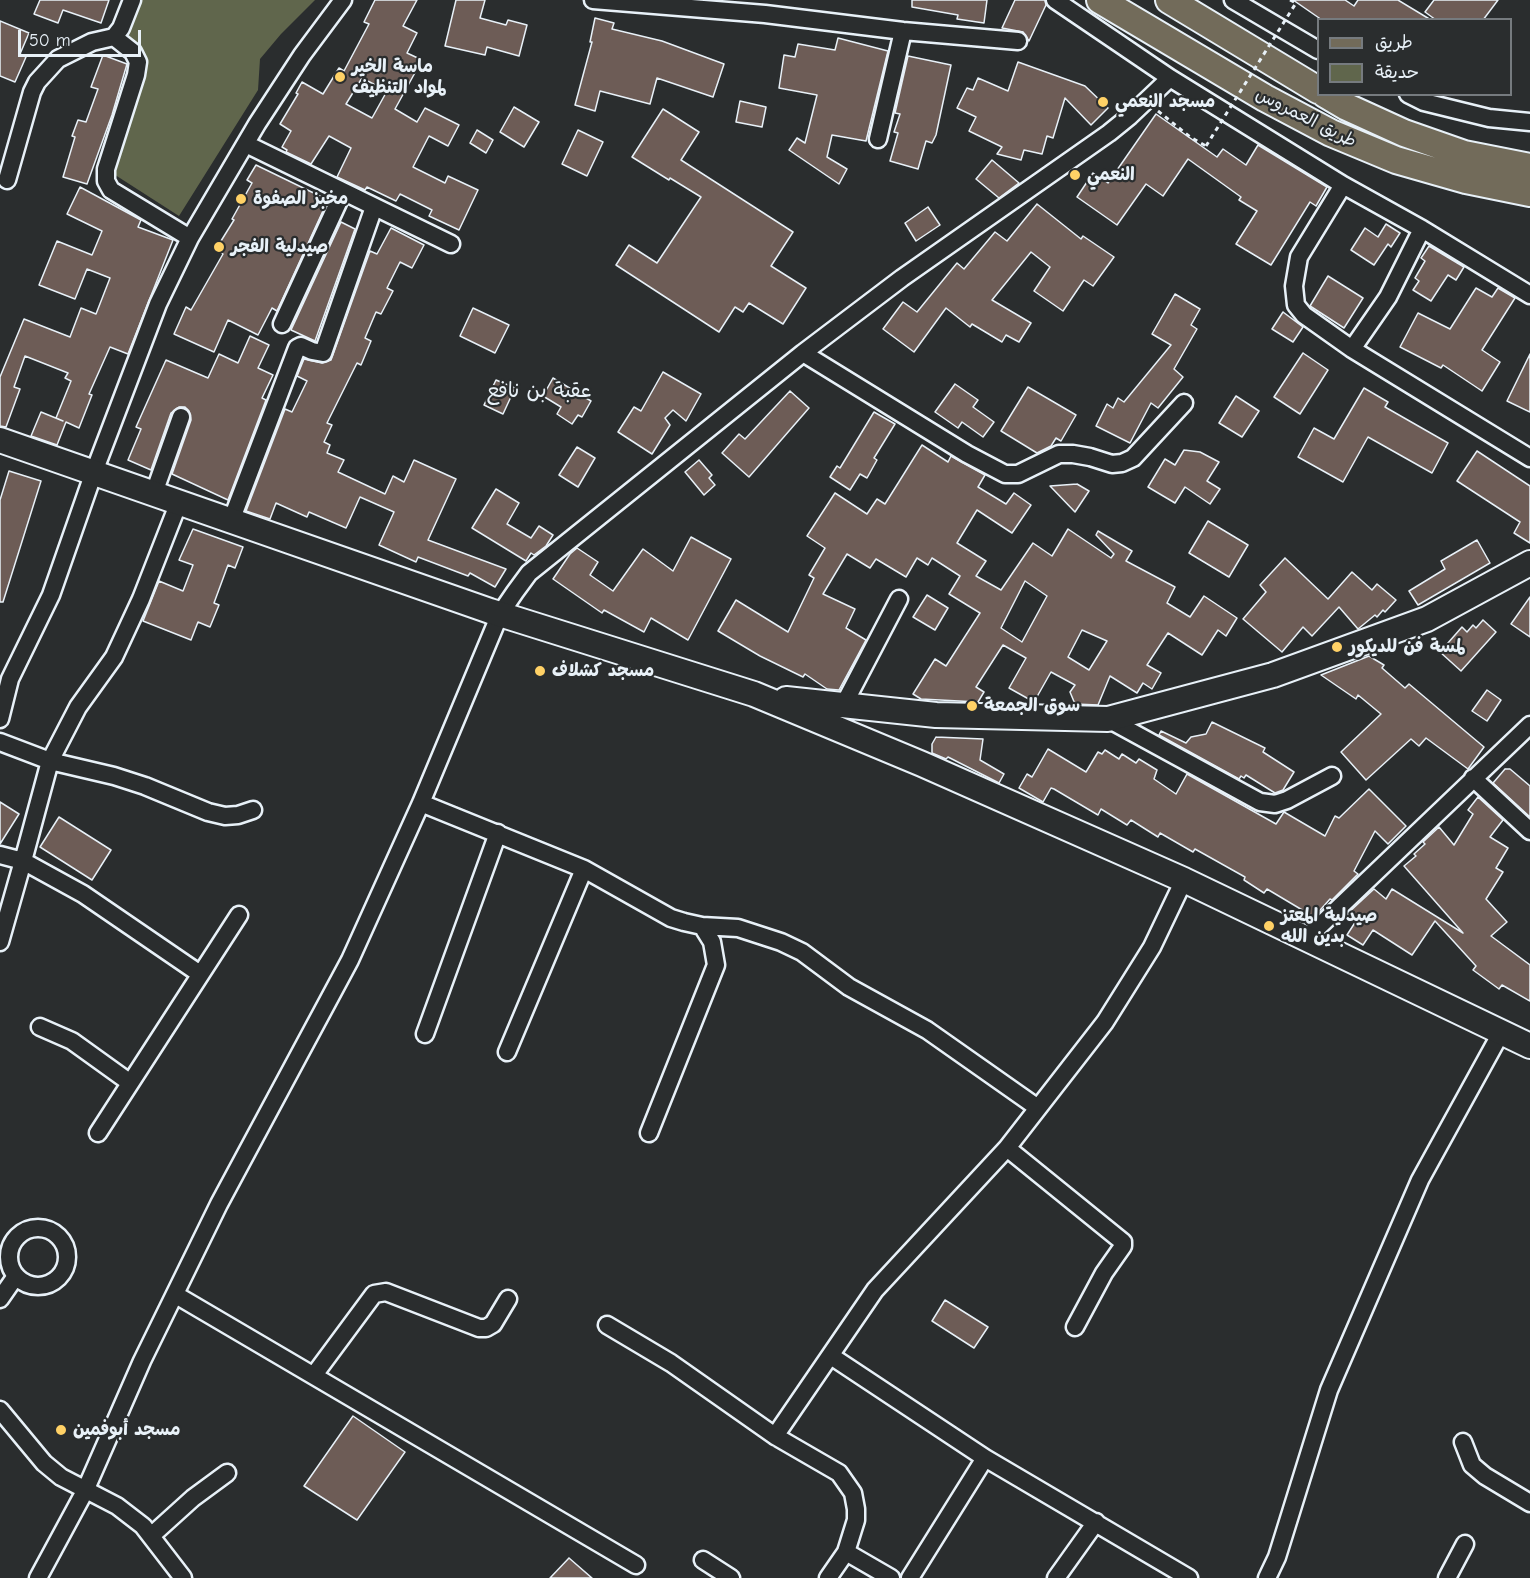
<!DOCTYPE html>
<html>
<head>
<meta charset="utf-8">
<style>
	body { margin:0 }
	#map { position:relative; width:1530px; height:1578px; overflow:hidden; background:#2a2d2e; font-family:"Comic Neue","Playpen Sans Arabic",sans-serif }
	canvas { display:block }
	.legend { position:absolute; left:1317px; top:18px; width:195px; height:78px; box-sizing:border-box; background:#2a2d2e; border:2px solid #767b7f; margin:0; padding:8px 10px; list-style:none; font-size:18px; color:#e8f1f8 }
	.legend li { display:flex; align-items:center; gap:12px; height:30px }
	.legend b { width:30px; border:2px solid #767b7f }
	.scale { position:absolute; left:18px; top:30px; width:123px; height:27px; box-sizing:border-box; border:3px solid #e8f1f8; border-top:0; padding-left:8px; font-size:18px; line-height:21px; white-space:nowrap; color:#e8f1f8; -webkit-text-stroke:4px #2a2d2e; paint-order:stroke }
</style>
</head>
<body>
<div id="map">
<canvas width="1530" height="1578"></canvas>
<ul class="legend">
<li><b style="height:8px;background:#726b5a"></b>طريق</li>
<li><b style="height:16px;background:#60664c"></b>حديقة</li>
</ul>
<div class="scale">50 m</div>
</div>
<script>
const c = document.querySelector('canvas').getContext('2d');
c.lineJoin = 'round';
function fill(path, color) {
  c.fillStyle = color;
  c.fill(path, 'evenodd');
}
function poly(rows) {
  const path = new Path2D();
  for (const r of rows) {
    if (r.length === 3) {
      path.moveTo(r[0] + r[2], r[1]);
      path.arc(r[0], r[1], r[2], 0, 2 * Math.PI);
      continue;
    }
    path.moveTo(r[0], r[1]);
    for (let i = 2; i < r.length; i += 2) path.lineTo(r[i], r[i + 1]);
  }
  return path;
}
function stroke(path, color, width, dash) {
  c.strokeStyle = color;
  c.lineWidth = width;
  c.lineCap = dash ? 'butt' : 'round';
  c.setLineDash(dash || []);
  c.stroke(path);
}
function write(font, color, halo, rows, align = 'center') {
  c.font = font + ' "Comic Neue","Playpen Sans Arabic",sans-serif';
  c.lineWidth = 4.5;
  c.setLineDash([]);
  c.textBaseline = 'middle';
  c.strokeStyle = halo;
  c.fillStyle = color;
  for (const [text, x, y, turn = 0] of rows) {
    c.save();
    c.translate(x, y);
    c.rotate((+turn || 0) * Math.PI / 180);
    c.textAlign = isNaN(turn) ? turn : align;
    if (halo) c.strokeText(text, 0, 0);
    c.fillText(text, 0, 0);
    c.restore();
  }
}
const green = poly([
	[140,0,315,0,281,34,260,59,258,90,179,216,109,171,142,62,128,35]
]);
const building = poly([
	[40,0,109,0,101,23,63,10,58,23,34,14,40,0],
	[375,0,417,0,403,26,417,33,407,53,422,60,395,109,417,122,425,108,459,125,448,146,429,136,413,167,445,183,448,176,478,190,459,230,429,216,432,210,400,194,396,201,367,187,365,190,337,177,351,148,329,136,311,164,286,152,287,150,282,147,291,131,280,124,298,94,296,93,302,82,323,94,339,68,344,71,369,24,364,22,375,0],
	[362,78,387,91,372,118,346,104,362,78],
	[456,0,485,0,480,18,506,25,508,20,527,25,519,56,487,47,485,55,445,46,456,0],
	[912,0,987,0,984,23,957,19,958,15,912,7,912,0],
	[1015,0,1045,0,1046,5,1029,41,1023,32,1002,28,1015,0],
	[1293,0,1345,0,1354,6,1358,0,1398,0,1431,20,1322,20,1293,0],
	[1434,0,1498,0,1483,20,1436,20,1425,12,1434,0],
	[595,18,614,23,612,29,662,41,724,64,713,97,657,78,650,104,600,91,595,111,575,105,592,42,590,42,595,18],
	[0,21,29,33,20,54,26,57,15,82,0,76,0,21],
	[838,38,888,51,866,141,832,135,827,157,847,169,839,184,789,150,797,138,805,143,817,95,779,88,784,55,795,57,798,44,835,50,838,38],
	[103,55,127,64,112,115,87,184,63,177,75,137,72,136,78,120,86,122,98,89,91,87,103,55],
	[908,56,951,65,936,135,932,143,926,141,918,169,890,161,898,133,894,132,900,114,895,113,908,56],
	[1018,62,1085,86,1108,108,1091,125,1065,98,1053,138,1047,136,1042,154,1024,150,1021,160,997,154,1002,147,969,131,976,117,957,108,967,88,973,90,978,78,1008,91,1018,62],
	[740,101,766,107,762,127,736,122,740,101],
	[514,107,539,122,524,147,500,132,514,107],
	[663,109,699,132,681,160,793,232,771,266,806,288,783,324,749,303,743,312,735,307,719,332,616,265,629,245,657,263,701,197,670,178,669,180,632,157,663,109],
	[1156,114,1217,157,1223,149,1246,165,1258,145,1327,187,1316,206,1310,202,1271,265,1236,244,1257,211,1239,200,1241,197,1188,159,1163,196,1146,184,1117,225,1077,197,1093,173,1108,183,1156,114],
	[477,130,493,140,486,153,470,143,477,130],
	[578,130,603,142,587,176,562,164,578,130],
	[992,160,1019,183,999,198,976,179,992,160],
	[256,165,328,200,277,311,272,308,258,335,228,320,214,352,174,334,186,307,191,310,223,254,216,249,234,220,232,219,252,183,247,180,256,165],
	[80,187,141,220,138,227,173,240,128,354,110,347,89,394,92,395,79,428,66,422,57,445,31,436,41,412,63,421,56,418,71,381,65,378,68,373,25,356,14,387,20,389,6,427,0,426,0,377,24,319,70,337,81,308,96,314,110,278,87,269,75,299,39,285,57,241,92,255,102,231,67,214,80,187],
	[1037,204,1081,239,1083,236,1114,257,1093,286,1084,280,1063,311,1034,291,1050,267,1031,252,992,300,1031,323,1019,342,1006,335,1002,342,972,324,970,327,946,308,914,352,883,329,903,302,917,312,957,263,964,269,995,232,1007,241,1037,204],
	[928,207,940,225,916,241,905,223,928,207],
	[341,222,355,229,315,341,291,330,341,222],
	[1386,224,1400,233,1391,247,1388,244,1374,265,1351,250,1365,228,1378,237,1386,224],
	[391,228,424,245,412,268,400,262,387,288,393,291,381,314,376,312,365,338,371,341,361,365,357,363,327,423,332,425,324,442,330,445,327,453,344,460,338,472,385,494,393,476,404,482,414,460,456,479,428,540,506,569,495,587,470,573,468,576,418,557,416,562,379,545,394,512,360,497,346,528,309,512,307,517,276,503,270,519,246,511,285,409,292,412,307,381,297,376,304,359,322,363,331,360,370,251,377,254,391,228],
	[1429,246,1464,267,1456,280,1448,275,1431,301,1413,290,1419,281,1415,278,1425,261,1421,258,1429,246],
	[1328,276,1363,298,1344,328,1310,306,1328,276],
	[1476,288,1492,297,1498,288,1515,298,1482,350,1500,362,1482,391,1443,365,1441,368,1400,347,1418,313,1450,329,1476,288],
	[1175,294,1200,309,1191,325,1197,329,1174,369,1183,377,1158,408,1151,403,1130,443,1096,426,1107,404,1113,408,1118,398,1124,402,1171,345,1152,334,1175,294],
	[473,308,509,325,495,353,460,336,473,308],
	[1283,312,1303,327,1293,342,1272,329,1283,312],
	[250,336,269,345,258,368,273,375,262,398,266,400,228,500,172,474,191,420,189,411,185,407,179,407,171,413,151,470,128,460,141,429,136,427,166,360,208,378,219,354,238,363,250,336],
	[1303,353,1328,370,1300,414,1274,397,1303,353],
	[1530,354,1530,412,1507,401,1530,354],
	[663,372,701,394,686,421,673,410,665,418,670,425,652,454,618,432,634,407,641,411,663,372],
	[553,378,591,401,582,417,578,415,572,424,557,414,561,407,543,396,553,378],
	[496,380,515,388,503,414,484,405,496,380],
	[955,384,978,400,973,407,994,422,983,437,962,422,958,428,935,412,955,384],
	[1028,387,1076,415,1061,441,1056,438,1051,446,1037,453,1001,431,1028,387],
	[1364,388,1388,402,1385,407,1448,443,1432,473,1368,437,1343,482,1298,457,1314,428,1334,439,1364,388],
	[790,391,809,408,749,477,722,453,739,434,745,439,790,391],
	[1236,396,1259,411,1242,437,1219,423,1236,396],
	[874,412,895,424,874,458,877,460,867,478,860,474,850,490,830,477,837,466,840,468,874,412],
	[922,445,948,462,951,456,985,475,978,487,1006,504,1014,493,1031,505,1012,533,977,510,957,543,986,561,976,576,1001,590,1033,543,1052,556,1068,529,1111,558,1114,554,1096,535,1098,531,1132,551,1126,561,1175,587,1167,603,1190,617,1204,596,1237,618,1226,636,1218,630,1202,655,1168,633,1147,665,1161,673,1152,689,1143,683,1137,693,1110,676,1098,705,1075,704,1070,692,1075,685,1051,672,1034,702,1009,688,1026,658,1003,645,976,687,984,692,978,702,921,699,913,694,935,659,946,666,980,613,949,594,960,576,932,558,928,565,917,558,906,577,876,559,870,568,847,554,823,594,855,609,846,628,866,640,839,690,827,689,805,674,803,677,760,656,718,631,736,600,788,632,814,578,809,575,825,548,807,536,835,493,867,514,877,499,885,504,922,445],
	[1025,581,1047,596,1022,642,1001,628,1025,581],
	[1082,630,1107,641,1089,670,1068,657,1082,630],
	[577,447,595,458,578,487,559,475,577,447],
	[1184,450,1200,452,1219,462,1207,481,1220,489,1210,504,1185,487,1175,503,1148,487,1165,459,1175,465,1184,450],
	[1477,451,1530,486,1530,543,1514,533,1520,522,1457,481,1477,451],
	[699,460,712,475,709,478,715,485,704,495,685,472,699,460],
	[9,471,41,481,3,602,0,602,0,500,9,471],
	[1077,484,1089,491,1075,512,1050,486,1077,484],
	[496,489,519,503,507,524,531,538,539,526,553,535,546,546,534,555,531,553,526,561,472,528,496,489],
	[1208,521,1248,545,1229,577,1189,553,1208,521],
	[193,529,243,547,235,568,228,565,214,603,219,605,210,627,198,622,191,640,143,621,159,581,183,591,193,565,179,560,193,529],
	[691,537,731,559,688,640,651,618,644,632,604,610,602,613,553,579,570,554,577,548,598,562,590,575,613,591,643,549,673,571,691,537],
	[1477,540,1490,563,1418,605,1409,591,1445,569,1441,561,1477,540],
	[1285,558,1328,599,1352,572,1372,590,1377,584,1396,600,1385,612,1383,610,1377,617,1375,615,1358,629,1339,607,1312,636,1303,627,1282,652,1243,619,1266,592,1260,585,1285,558],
	[927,595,948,608,935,630,913,617,927,595],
	[1530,597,1530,637,1511,624,1530,597],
	[1483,620,1496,632,1461,671,1440,652,1462,627,1467,632,1473,625,1476,628,1483,620],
	[1369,656,1384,665,1382,668,1405,688,1409,684,1484,747,1468,769,1426,738,1419,746,1411,739,1366,780,1341,752,1381,714,1358,695,1356,699,1321,675,1369,656],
	[1487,690,1501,700,1487,721,1472,711,1487,690],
	[1212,722,1265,748,1263,752,1294,772,1283,790,1275,793,1246,775,1244,778,1241,776,1239,779,1159,735,1161,731,1186,743,1191,737,1206,734,1212,722],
	[936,737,983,739,980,760,1004,774,999,783,948,757,946,759,932,753,932,744,936,737],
	[1048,749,1086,772,1098,752,1102,754,1105,750,1119,759,1122,754,1136,763,1139,759,1157,770,1154,779,1176,794,1187,774,1276,824,1284,812,1325,836,1335,816,1339,818,1369,789,1406,826,1388,844,1375,831,1354,871,1358,874,1332,900,1330,899,1314,917,1267,889,1264,893,1244,880,1245,877,1195,849,1193,852,1160,833,1158,837,1131,820,1127,825,1101,809,1098,815,1054,789,1051,788,1043,802,1019,788,1027,774,1032,777,1048,749],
	[1505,769,1510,769,1530,786,1530,817,1493,783,1505,769],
	[1478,797,1503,820,1490,837,1508,848,1496,868,1503,872,1486,899,1507,922,1491,936,1530,965,1530,1001,1502,985,1499,989,1473,970,1476,966,1435,921,1412,955,1373,930,1363,945,1347,935,1356,921,1347,914,1374,889,1386,899,1392,889,1463,933,1404,866,1416,856,1414,854,1425,844,1423,842,1439,827,1454,845,1473,814,1468,810,1478,797],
	[0,802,19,814,0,844,0,802],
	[59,817,111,850,92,880,40,847,59,817],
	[945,1300,988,1327,974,1348,932,1321,945,1300],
	[353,1416,405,1452,357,1520,304,1486,353,1416],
	[569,1558,592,1578,550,1578,569,1558]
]);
const path = poly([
	[1290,0,1296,3],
	[1158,111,1190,137,1206,146]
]);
const minor = poly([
	[593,0,765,14,903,31,1018,41],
	[1055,0,1170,78,1343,185,1422,229,1530,295],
	[1233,0,1318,50],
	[114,37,133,52,138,62,136,75,106,169,106,181,111,190,190,238],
	[1408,94,1424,102,1489,118,1530,122],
	[878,139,903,31],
	[246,144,451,244],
	[7,180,32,92,37,82,58,59,92,42,114,37,121,28,132,0],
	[1343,185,1299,257,1294,286,1296,305,1304,315,1352,349,1530,458],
	[282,324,343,192],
	[1352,349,1388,297,1422,229],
	[803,353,967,454,1005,474,1018,474,1059,454,1073,454,1090,457,1112,464,1122,463,1133,458,1184,403],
	[154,493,181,417],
	[231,521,297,348,301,346,312,351,323,353,374,207],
	[843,706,899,599],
	[0,719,10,679,51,595,94,472,158,304,190,238,257,124,302,55,343,0],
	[1108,719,1260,802,1275,804,1287,800,1332,776],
	[0,742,50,761,114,776,145,786,208,812,225,816,238,815,253,810],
	[1473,778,1530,831],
	[421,803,584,869,671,918,684,922,702,926,738,928,781,942,802,952,849,987,927,1030,1038,1108],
	[0,855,23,861,50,761,78,707,114,657,141,599,179,502],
	[1307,938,1530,725],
	[0,942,23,861,83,894,200,974],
	[40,1027,72,1041,129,1082],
	[425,1034,498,833],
	[507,1052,584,869],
	[98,1133,239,915],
	[649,1133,716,965,712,942,702,926],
	[1007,1148,1123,1242,1123,1246,1104,1273,1075,1327],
	[38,1257,29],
	[176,1295,636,1565],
	[0,1299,16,1276],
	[607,1325,671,1363,775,1436,839,1473,853,1493,856,1509,856,1520,846,1552],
	[831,1356,985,1458,910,1578],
	[314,1375,374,1294,386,1292,479,1328,486,1328,493,1324,508,1299],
	[0,1410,44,1463,61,1477,117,1506,143,1526,183,1578],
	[775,1436,875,1290,1007,1148,1105,1022,1152,947,1184,880],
	[1463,1442,1472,1465,1485,1476,1530,1503],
	[985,1458,1189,1578],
	[151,1536,193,1498,227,1473],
	[703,1560,731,1578],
	[38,1578,85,1491,142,1361,219,1204,350,960,421,803,500,614,515,592,529,573,803,353,902,278,1109,133,1130,116,1170,78],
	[828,1578,846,1552,891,1578],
	[1056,1578,1096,1522],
	[1267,1578,1277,1557,1329,1390,1420,1180,1502,1031],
	[1447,1578,1465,1544]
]);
const secondary = poly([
	[0,440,490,611,754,694,922,764,1184,880,1530,1046],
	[786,699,936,715,1108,719,1273,675,1427,619,1530,563]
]);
const primary = poly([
	[1100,0,1265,98,1331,133,1396,160,1466,180,1530,193],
	[1169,0,1318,90],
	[1325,94,1347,107,1404,133,1464,154,1530,167]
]);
const pathBridge = poly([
	[1206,146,1296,3]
]);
const markers = [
	[340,77,6,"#ffd166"],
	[1103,102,6,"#ffd166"],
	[1075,175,6,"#ffd166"],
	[241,199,6,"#ffd166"],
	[219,247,6,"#ffd166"],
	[1337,647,6,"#ffd166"],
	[540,671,6,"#ffd166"],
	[972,706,6,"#ffd166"],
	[1269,926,6,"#ffd166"],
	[61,1430,6,"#ffd166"]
];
const poiNames = [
	["ماسة الخير",352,67],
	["لمواد التنظيف",352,88],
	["مسجد النعمي",1115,102],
	["النعمي",1087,175],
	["مخبز الصفوة",253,199],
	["صيدلية الفجر",231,247],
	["لمسة فن للديكور",1349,647],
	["مسجد كشلاف",552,671],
	["سوق الجمعة",984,706],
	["صيدلية المعتز",1281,916],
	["بدين الله",1281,937],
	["مسجد أبوفمين",73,1430]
];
const streetNames = [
	["طريق العمروس",1306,118,27]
];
const quarterNames = [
	["عقبة بن نافع",539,391]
];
fill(green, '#60664c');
fill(building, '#6d5c56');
stroke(building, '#e8f1f8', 1.5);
stroke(minor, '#e8f1f8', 21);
stroke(secondary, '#e8f1f8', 28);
stroke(primary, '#e8f1f8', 30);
stroke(path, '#e8f1f8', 3, [4.5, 4.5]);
stroke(minor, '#2a2d2e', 16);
stroke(secondary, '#2a2d2e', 24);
stroke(primary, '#726b5a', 26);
stroke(pathBridge, '#e8f1f8', 3, [4.5, 4.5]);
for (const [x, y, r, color] of markers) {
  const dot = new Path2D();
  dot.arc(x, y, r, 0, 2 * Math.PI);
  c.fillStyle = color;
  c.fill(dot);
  stroke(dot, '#2a2d2e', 2);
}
write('bold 18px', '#e8f1f8', '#2a2d2e', poiNames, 'left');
write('18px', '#e8f1f8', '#2a2d2e', streetNames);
write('21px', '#e8f1f8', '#2a2d2e', quarterNames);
</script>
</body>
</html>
